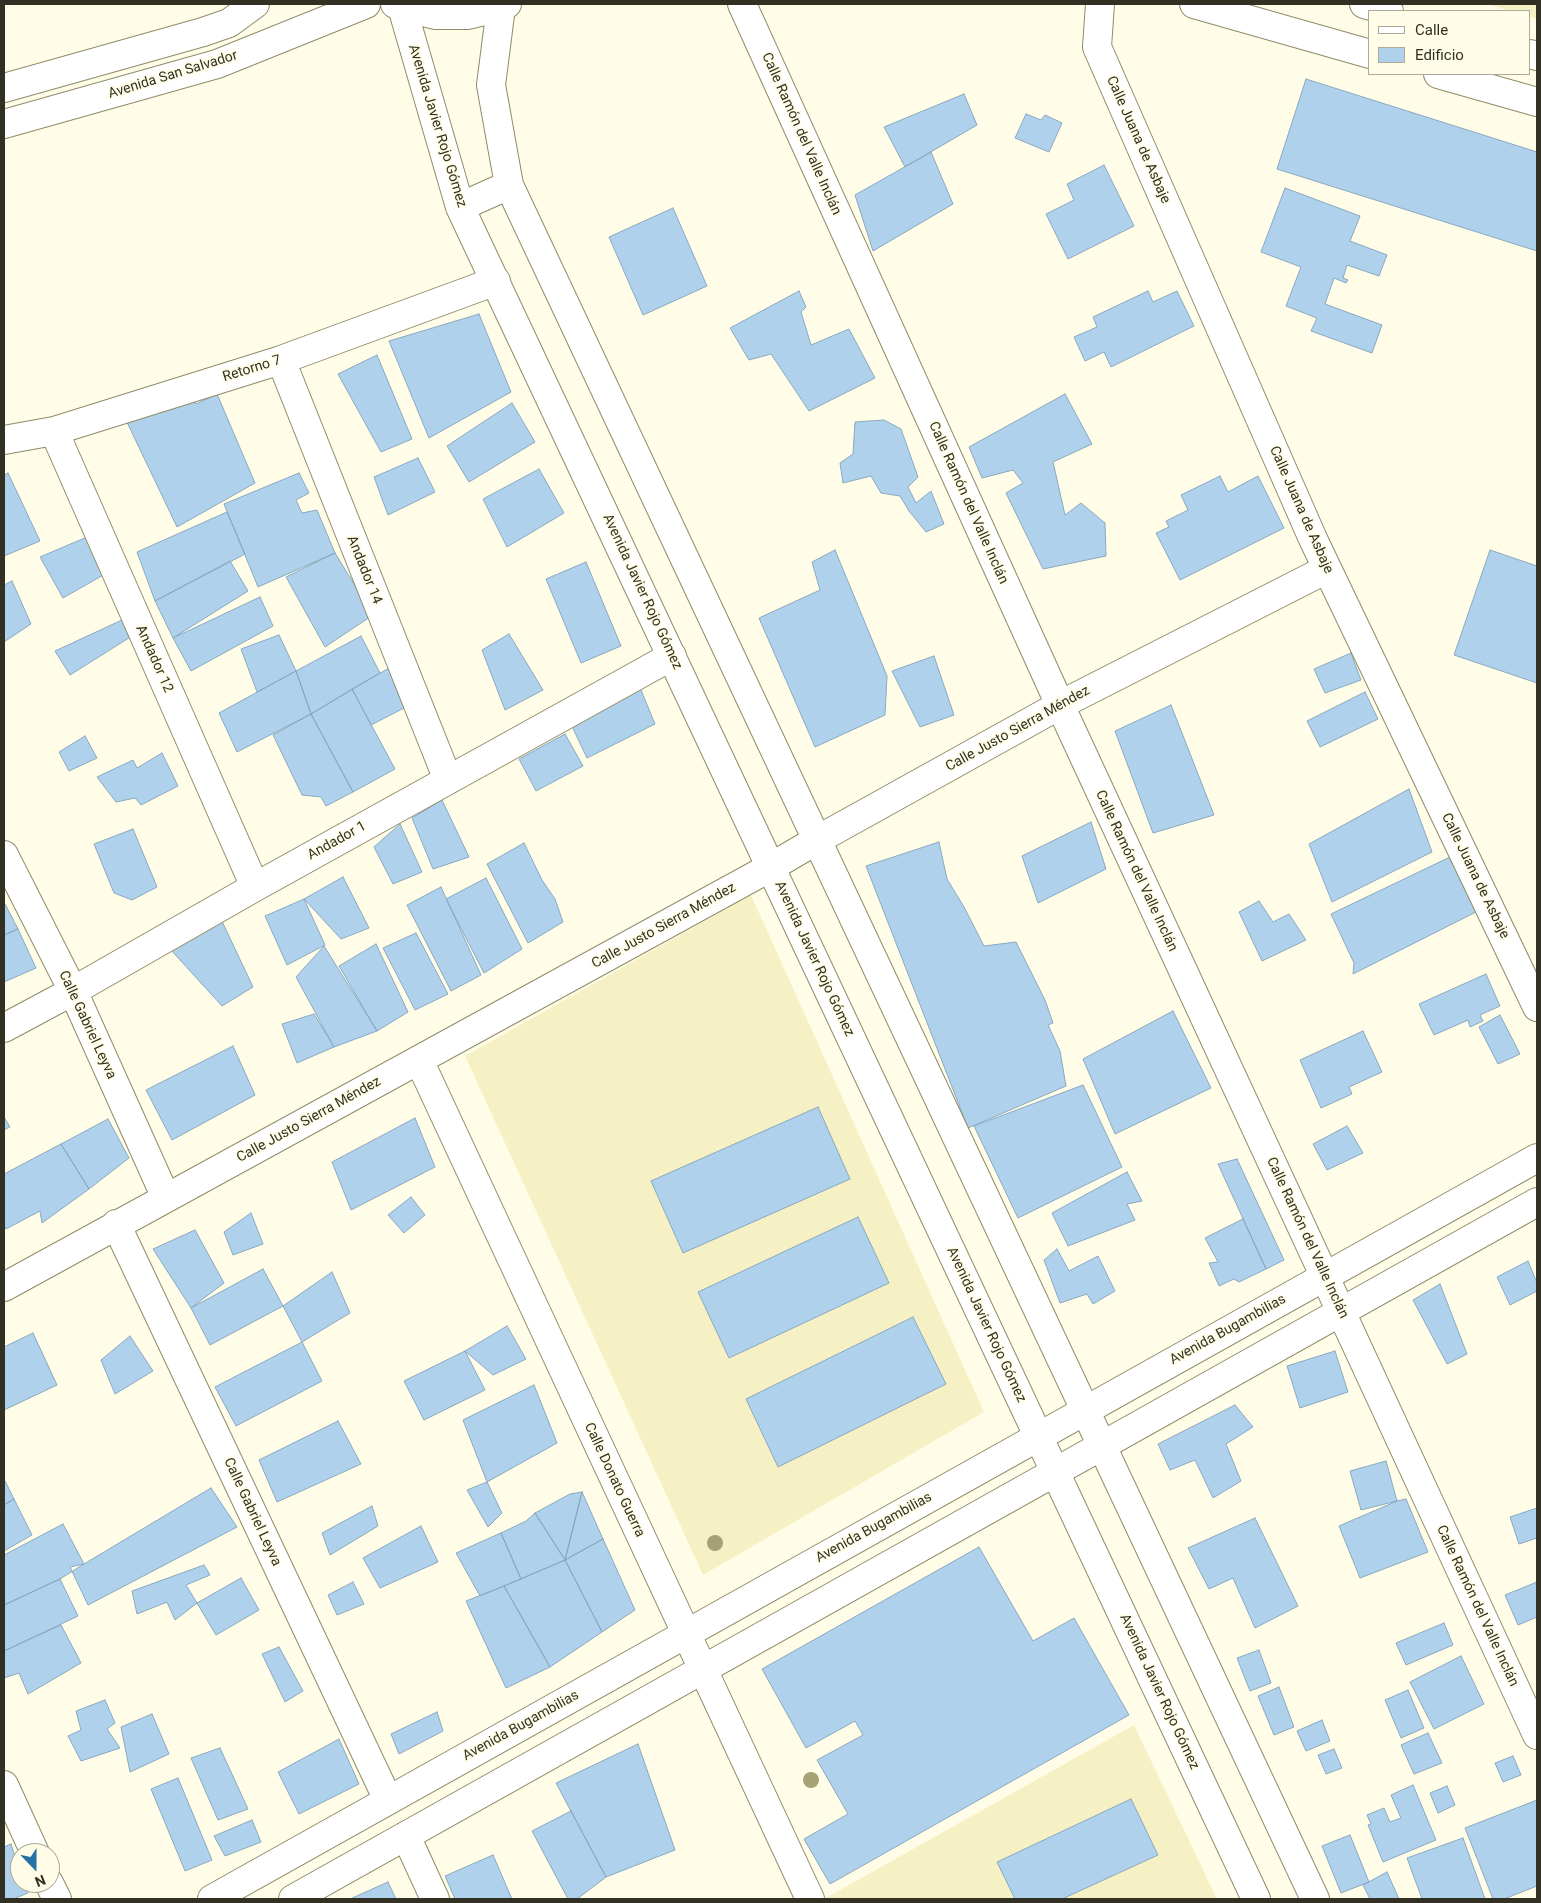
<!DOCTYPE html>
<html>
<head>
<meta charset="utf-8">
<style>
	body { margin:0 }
	#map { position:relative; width:1541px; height:1903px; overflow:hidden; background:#fffde7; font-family:Roboto,sans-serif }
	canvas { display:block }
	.frame { position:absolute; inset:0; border:5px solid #323022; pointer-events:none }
	.legend { position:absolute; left:1368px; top:10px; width:162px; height:65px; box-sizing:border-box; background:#fffde7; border:1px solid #adab98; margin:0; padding:6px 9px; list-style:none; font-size:15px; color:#323022 }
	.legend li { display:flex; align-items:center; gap:10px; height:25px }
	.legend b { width:25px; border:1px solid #adab98 }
	.north { position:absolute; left:10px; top:1843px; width:50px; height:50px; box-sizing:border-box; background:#fffde7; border:1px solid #adab98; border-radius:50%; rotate:158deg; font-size:14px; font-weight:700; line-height:20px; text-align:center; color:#323022 }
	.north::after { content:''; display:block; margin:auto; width:18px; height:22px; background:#2572a5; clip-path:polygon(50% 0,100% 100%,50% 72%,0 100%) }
</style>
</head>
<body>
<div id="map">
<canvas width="1541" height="1903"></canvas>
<div class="frame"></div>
<ul class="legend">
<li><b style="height:6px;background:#fff"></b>Calle</li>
<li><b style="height:14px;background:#b0d1eb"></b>Edificio</li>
</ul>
<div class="north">N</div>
</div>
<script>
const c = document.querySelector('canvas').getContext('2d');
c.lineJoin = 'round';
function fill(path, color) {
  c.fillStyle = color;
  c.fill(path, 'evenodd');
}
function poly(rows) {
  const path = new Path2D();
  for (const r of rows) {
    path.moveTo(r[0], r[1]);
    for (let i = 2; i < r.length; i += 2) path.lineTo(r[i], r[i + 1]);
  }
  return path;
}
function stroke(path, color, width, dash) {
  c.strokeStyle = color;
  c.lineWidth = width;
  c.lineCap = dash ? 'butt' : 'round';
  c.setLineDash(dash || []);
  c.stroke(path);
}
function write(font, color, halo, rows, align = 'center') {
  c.font = font + ' Roboto,sans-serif';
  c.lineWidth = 4;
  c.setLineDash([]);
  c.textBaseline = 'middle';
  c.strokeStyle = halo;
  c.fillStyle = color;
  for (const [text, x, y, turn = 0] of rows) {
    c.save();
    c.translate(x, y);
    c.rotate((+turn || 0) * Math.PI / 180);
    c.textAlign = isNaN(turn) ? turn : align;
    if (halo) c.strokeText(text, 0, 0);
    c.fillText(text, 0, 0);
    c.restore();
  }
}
const built = poly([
	[1487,4,1537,4,1537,19,1530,17,1530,11,1511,11],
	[751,895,984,1412,703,1575,465,1056],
	[1134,1725,1217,1899,824,1899]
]);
const building = poly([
	[1306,79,1537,152,1537,251,1277,169,1306,79],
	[964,94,977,125,905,167,884,127,964,94],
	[1026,114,1041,120,1045,115,1062,123,1049,152,1015,138,1026,114],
	[931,152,953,204,873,251,855,195,931,152],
	[1104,165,1134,226,1068,259,1046,214,1074,200,1067,184,1104,165],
	[1285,188,1360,216,1350,241,1387,255,1379,276,1347,265,1343,278,1348,280,1346,283,1334,278,1325,304,1382,325,1372,353,1311,331,1317,318,1286,306,1301,267,1261,252,1285,188],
	[673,208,707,286,643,315,609,237,673,208],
	[799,291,806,307,801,312,811,345,849,329,875,378,809,411,771,354,749,360,730,328,799,291],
	[1148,291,1153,302,1177,291,1194,326,1111,367,1104,352,1085,361,1074,337,1097,327,1093,317,1148,291],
	[479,314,511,392,429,438,389,341,479,314],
	[377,355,412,439,381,452,338,374,377,355],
	[217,394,255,483,177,527,125,418,191,397,196,404,217,394],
	[1065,394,1092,444,1053,462,1065,515,1081,503,1105,523,1106,556,1043,569,1006,493,1023,483,1013,470,982,478,969,447,1065,394],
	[512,403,535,442,469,482,447,446,512,403],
	[884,420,901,429,918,477,908,487,916,503,931,491,944,524,926,532,909,511,900,496,881,493,871,476,843,483,840,463,853,454,855,422,884,420],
	[418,458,435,492,388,515,374,477,418,458],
	[539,469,564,513,507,547,483,499,539,469],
	[8,473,40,541,4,556,4,475,8,473],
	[299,473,309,493,296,500,302,513,317,510,335,553,258,587,224,504,299,473],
	[1220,476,1228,492,1258,476,1284,528,1180,580,1156,533,1169,527,1166,521,1188,510,1181,495,1220,476],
	[227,512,245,554,155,601,137,552,227,512],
	[87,537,105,574,63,598,40,557,87,537],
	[835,550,887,676,885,715,815,747,759,618,820,590,812,562,835,550],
	[1490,550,1537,566,1537,683,1454,655,1490,550],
	[335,553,373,615,325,647,286,577,335,553],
	[230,561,248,591,173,638,155,601,230,561],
	[586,562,621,646,581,663,546,579,586,562],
	[12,581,31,624,4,642,4,585,12,581],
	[260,597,273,626,191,671,173,638,260,597],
	[122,620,132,636,70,675,55,651,122,620],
	[509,634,543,690,505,710,482,650,509,634],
	[279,635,296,671,257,692,241,649,279,635],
	[361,636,380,673,311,714,296,671,361,636],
	[1351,653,1361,680,1325,693,1314,669,1351,653],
	[934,656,954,715,920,727,892,671,934,656],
	[391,667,408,706,371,725,352,689,391,667],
	[296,671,311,714,237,752,219,713,296,671],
	[638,683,655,724,587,758,569,720,638,683],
	[352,689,395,769,353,792,311,714,352,689],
	[1365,692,1378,719,1320,747,1307,721,1365,692],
	[1171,705,1214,815,1153,833,1115,731,1171,705],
	[311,714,353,792,326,806,321,797,302,795,273,735,311,714],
	[565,734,583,766,536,791,519,759,565,734],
	[85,736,97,758,69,771,59,752,85,736],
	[162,753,178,786,141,805,135,798,116,802,97,777,133,760,137,768,162,753],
	[1409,789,1432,852,1332,902,1309,844,1409,789],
	[442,800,469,857,433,869,412,818,442,800],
	[1091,822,1106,869,1038,903,1022,856,1091,822],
	[400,824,422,872,393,884,374,847,400,824],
	[133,829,157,887,132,900,114,893,94,844,133,829],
	[939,842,947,879,964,907,984,946,1016,942,1045,1000,1053,1023,1048,1025,1060,1051,1066,1086,968,1128,866,866,939,842],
	[524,843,542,880,555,899,563,922,528,943,487,864,524,843],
	[1450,857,1476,912,1353,974,1354,963,1331,914,1450,857],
	[343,877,369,928,341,939,304,899,343,877],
	[486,878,522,949,484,973,446,899,486,878],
	[441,887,481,975,451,991,407,905,441,887],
	[304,899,325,945,287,965,265,916,304,899],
	[1259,901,1273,922,1289,914,1306,940,1262,961,1239,912,1259,901],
	[4,902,18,929,4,935,4,902],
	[220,917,253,987,222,1006,170,949,220,917],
	[18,929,36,968,4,982,4,935,18,929],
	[416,933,448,994,415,1010,383,948,416,933],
	[376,944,408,1012,377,1031,339,966,376,944],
	[324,946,377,1031,334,1047,296,977,324,946],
	[1486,974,1500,1006,1480,1015,1483,1021,1470,1027,1468,1020,1434,1035,1419,1004,1486,974],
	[1173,1011,1211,1088,1115,1134,1083,1059,1173,1011],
	[314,1014,334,1047,297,1063,282,1024,314,1014],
	[1500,1015,1520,1054,1498,1064,1479,1027,1500,1015],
	[1363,1031,1382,1072,1349,1087,1352,1094,1321,1108,1300,1060,1363,1031],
	[233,1046,255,1095,172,1140,146,1090,233,1046],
	[1083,1085,1122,1167,1018,1218,974,1126,1083,1085],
	[818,1107,850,1179,683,1253,651,1181,818,1107],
	[4,1117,10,1127,4,1130,4,1117],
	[415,1118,435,1167,351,1210,332,1162,415,1118],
	[108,1119,129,1158,89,1189,61,1144,108,1119],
	[1347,1126,1363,1153,1327,1170,1313,1144,1347,1126],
	[61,1144,89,1189,42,1223,40,1211,6,1229,4,1225,4,1174,61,1144],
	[1237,1159,1284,1260,1266,1269,1218,1164,1237,1159],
	[1127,1172,1142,1201,1127,1204,1135,1220,1068,1246,1052,1213,1127,1172],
	[411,1197,425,1215,404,1233,388,1215,411,1197],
	[251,1213,263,1244,233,1255,224,1232,251,1213],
	[858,1217,889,1283,729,1358,698,1292,858,1217],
	[1243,1219,1266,1269,1239,1282,1234,1279,1219,1286,1209,1263,1218,1262,1205,1238,1243,1219],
	[195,1230,224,1283,191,1308,153,1249,195,1230],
	[1057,1249,1069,1271,1098,1256,1115,1291,1093,1304,1087,1294,1060,1303,1044,1260,1057,1249],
	[1528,1261,1537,1283,1537,1291,1510,1305,1497,1277,1528,1261],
	[263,1269,283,1306,210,1345,191,1308,263,1269],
	[332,1272,350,1313,302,1342,283,1306,332,1272],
	[1440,1284,1467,1354,1447,1364,1413,1300,1440,1284],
	[913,1317,946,1384,778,1467,746,1399,913,1317],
	[507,1326,526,1359,493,1375,465,1351,507,1326],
	[33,1333,57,1385,4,1410,4,1347,33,1333],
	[130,1336,153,1371,115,1394,101,1360,130,1336],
	[302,1342,322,1381,236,1426,215,1387,302,1342],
	[465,1351,485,1390,424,1420,404,1381,465,1351],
	[1335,1351,1348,1392,1300,1408,1287,1366,1335,1351],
	[534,1385,557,1443,487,1482,463,1420,534,1385],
	[1235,1405,1253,1427,1226,1444,1241,1481,1213,1498,1195,1460,1170,1470,1158,1444,1235,1405],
	[338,1421,361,1464,277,1502,259,1460,338,1421],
	[1386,1461,1397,1501,1361,1510,1350,1471,1386,1461],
	[4,1479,14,1499,4,1505,4,1479],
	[487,1482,502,1513,488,1527,467,1490,487,1482],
	[211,1488,237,1527,88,1605,70,1567,84,1564,211,1488],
	[582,1492,603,1539,565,1560,582,1492],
	[582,1492,565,1560,535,1513,570,1494,582,1492],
	[14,1499,32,1535,4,1551,4,1505,14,1499],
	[1406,1499,1428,1552,1360,1578,1339,1526,1397,1501,1406,1499],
	[372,1506,378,1526,330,1555,322,1533,372,1506],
	[1537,1508,1537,1538,1519,1544,1510,1517,1537,1508],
	[535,1513,565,1560,521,1579,501,1533,526,1521,535,1513],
	[1255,1518,1298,1606,1255,1628,1233,1578,1209,1589,1188,1548,1255,1518],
	[63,1524,84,1564,60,1579,4,1605,4,1555,63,1524],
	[421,1526,438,1562,380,1588,363,1558,421,1526],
	[501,1533,521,1579,480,1596,456,1553,501,1533],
	[603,1539,635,1610,602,1632,565,1560,603,1539],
	[979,1547,1033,1641,1074,1618,1129,1715,830,1884,804,1839,848,1814,817,1760,863,1735,855,1721,806,1748,762,1669,979,1547],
	[565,1560,602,1632,550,1667,504,1586,565,1560],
	[204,1565,210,1575,186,1585,197,1603,175,1620,167,1602,137,1614,132,1591,204,1565],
	[241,1578,259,1610,216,1635,197,1603,241,1578],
	[60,1579,78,1616,4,1651,4,1605,60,1579],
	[353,1582,364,1604,337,1615,328,1595,353,1582],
	[1537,1582,1537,1617,1518,1625,1505,1595,1537,1582],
	[504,1586,550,1667,506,1688,466,1601,504,1586],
	[1444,1623,1453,1645,1406,1665,1396,1643,1444,1623],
	[61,1625,81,1663,28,1694,19,1673,4,1678,4,1651,61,1625],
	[279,1647,303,1691,285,1702,262,1654,279,1647],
	[1259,1650,1271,1683,1250,1691,1237,1658,1259,1650],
	[1461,1656,1484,1704,1434,1729,1410,1682,1461,1656],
	[1279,1687,1294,1727,1274,1735,1258,1696,1279,1687],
	[1408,1690,1424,1728,1401,1738,1385,1700,1408,1690],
	[105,1700,115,1723,107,1729,120,1748,81,1761,68,1736,81,1730,76,1711,105,1700],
	[437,1712,443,1731,399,1754,391,1734,437,1712],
	[152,1714,169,1754,130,1772,121,1727,152,1714],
	[1322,1720,1330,1741,1306,1751,1297,1731,1322,1720],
	[1428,1733,1442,1763,1414,1774,1401,1745,1428,1733],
	[339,1739,359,1784,299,1814,278,1772,339,1739],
	[638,1744,675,1850,606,1877,556,1783,638,1744],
	[220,1748,248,1809,218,1820,191,1758,220,1748],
	[1334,1749,1342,1768,1326,1774,1318,1755,1334,1749],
	[1513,1756,1521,1775,1503,1782,1495,1763,1513,1756],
	[178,1778,212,1860,185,1871,151,1789,178,1778],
	[1413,1785,1436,1840,1383,1862,1368,1825,1371,1824,1367,1815,1384,1808,1390,1822,1401,1818,1391,1795,1413,1785],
	[1447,1786,1455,1805,1438,1813,1430,1793,1447,1786],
	[1131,1799,1158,1855,1062,1899,1015,1899,997,1862,1131,1799],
	[1537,1800,1537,1886,1504,1899,1493,1899,1465,1828,1537,1800],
	[571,1811,606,1877,577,1899,568,1899,532,1831,571,1811],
	[252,1820,261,1842,225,1856,214,1836,252,1820],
	[1350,1835,1369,1882,1341,1893,1322,1846,1350,1835],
	[1463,1838,1485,1899,1422,1899,1407,1858,1463,1838],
	[11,1844,20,1872,20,1883,24,1883,28,1893,13,1899,4,1899,4,1847,11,1844],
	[493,1855,512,1899,455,1899,445,1876,493,1855],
	[1387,1872,1399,1899,1370,1899,1363,1885,1387,1872],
	[388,1882,396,1899,350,1899,388,1882]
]);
const minor = poly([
	[742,4,1060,705,1537,1735],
	[1100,4,1097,47,1313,539,1537,1007],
	[281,360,448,780],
	[54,431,255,887],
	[4,440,54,431,281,360,496,281],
	[4,855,73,991,166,1198],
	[4,1028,73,991,255,887,672,656],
	[419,1060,810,1899],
	[116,1224,388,1800],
	[4,1287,771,867,817,840,1060,705,1327,569],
	[4,1785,35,1853],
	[406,1836,435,1899],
	[49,1883,57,1899]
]);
const major = poly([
	[395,4,402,7,435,15,468,15,501,7,507,4],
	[1194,4,1370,54],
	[1364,4,1389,11],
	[402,7,460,207,1256,1899],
	[501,7,491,85,509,185,1315,1899],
	[1530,54,1537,56],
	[1438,74,1537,102],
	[4,88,203,32,229,23,255,4],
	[4,124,217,64,366,4],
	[460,207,509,185],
	[212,1899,1537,1158],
	[293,1899,1537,1202]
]);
const trees = [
	[715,1543],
	[811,1780]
];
const streetNames = [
	["Avenida San Salvador",173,75,-17],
	["Avenida Javier Rojo Gómez",437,126,73],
	["Calle Ramón del Valle Inclán",801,134,66],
	["Calle Juana de Asbaje",1138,140,66],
	["Retorno 7",252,369,-17],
	["Calle Ramón del Valle Inclán",968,503,66],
	["Calle Juana de Asbaje",1301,510,66],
	["Andador 14",364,570,68],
	["Avenida Javier Rojo Gómez",642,592,65],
	["Andador 12",154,659,66],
	["Calle Justo Sierra Méndez",1018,729,-29],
	["Andador 1",337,841,-29],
	["Calle Ramón del Valle Inclán",1136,871,65],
	["Calle Juana de Asbaje",1475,876,64],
	["Calle Justo Sierra Méndez",664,926,-29],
	["Avenida Javier Rojo Gómez",814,959,65],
	["Calle Gabriel Leyva",87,1025,65],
	["Calle Justo Sierra Méndez",309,1120,-29],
	["Calle Ramón del Valle Inclán",1307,1238,65],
	["Avenida Javier Rojo Gómez",986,1325,65],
	["Avenida Bugambilias",1228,1330,-29],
	["Calle Donato Guerra",614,1480,65],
	["Calle Gabriel Leyva",252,1512,65],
	["Avenida Bugambilias",874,1528,-29],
	["Calle Ramón del Valle Inclán",1477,1606,65],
	["Avenida Javier Rojo Gómez",1159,1692,65],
	["Avenida Bugambilias",521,1726,-29]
];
fill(built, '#f6f1c4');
fill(building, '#b0d1eb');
stroke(building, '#89a8c0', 1);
stroke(minor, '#8f8b69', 30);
stroke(major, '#8f8b69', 30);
stroke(minor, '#fff', 28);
stroke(major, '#fff', 28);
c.fillStyle = '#a6a276';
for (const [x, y] of trees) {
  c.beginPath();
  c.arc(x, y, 8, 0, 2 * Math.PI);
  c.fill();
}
write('14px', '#323022', '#fffde7', streetNames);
</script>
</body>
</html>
